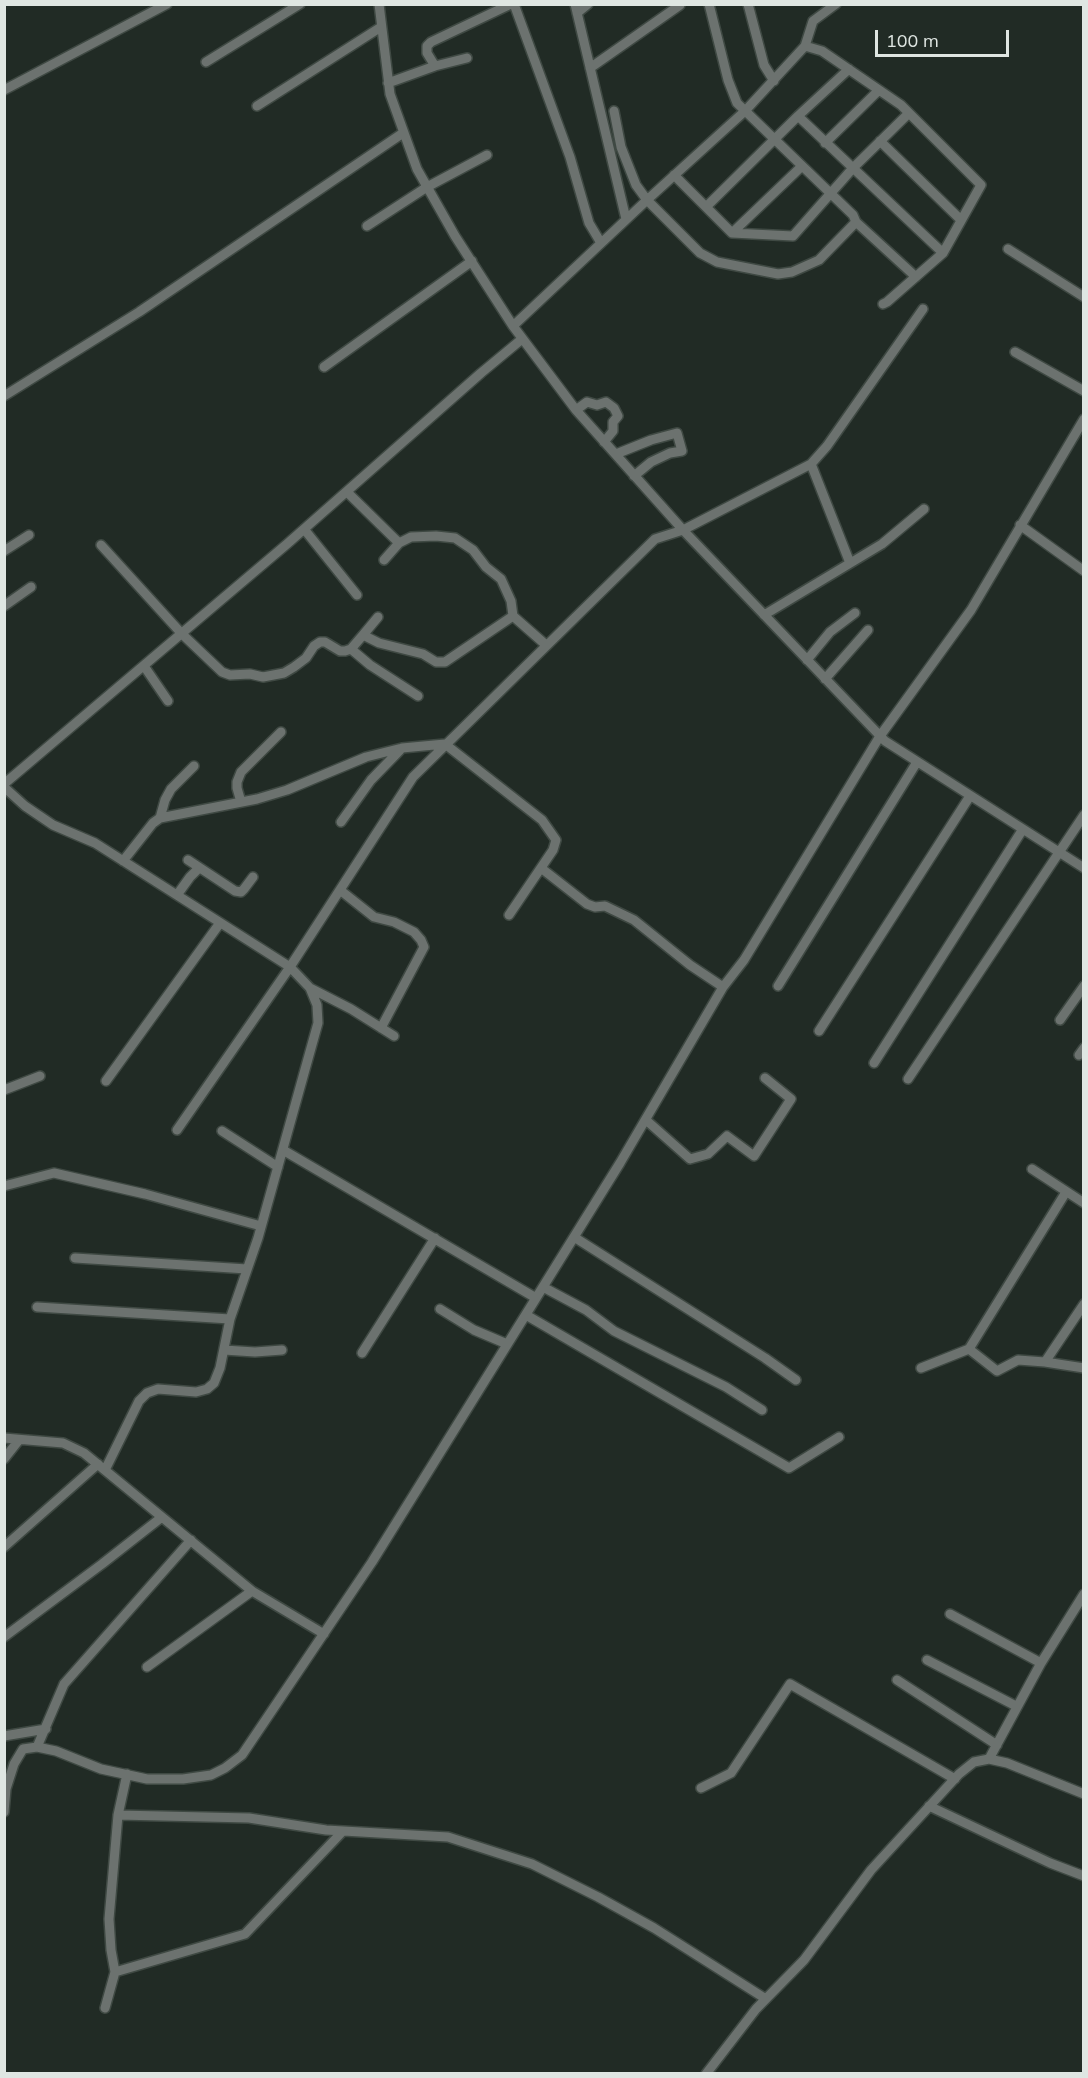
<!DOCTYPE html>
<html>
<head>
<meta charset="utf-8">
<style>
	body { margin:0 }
	#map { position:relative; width:1088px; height:2078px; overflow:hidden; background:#212b25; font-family:Mulish,sans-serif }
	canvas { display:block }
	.frame { position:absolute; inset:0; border:6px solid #dfe6e2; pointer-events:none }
	.scale { position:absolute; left:875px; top:30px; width:134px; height:27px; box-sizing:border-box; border:3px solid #dfe6e2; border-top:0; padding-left:8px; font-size:18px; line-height:21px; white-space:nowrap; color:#dfe6e2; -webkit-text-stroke:4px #212b25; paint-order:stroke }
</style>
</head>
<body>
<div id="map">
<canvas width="1088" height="2078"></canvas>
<div class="frame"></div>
<div class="scale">100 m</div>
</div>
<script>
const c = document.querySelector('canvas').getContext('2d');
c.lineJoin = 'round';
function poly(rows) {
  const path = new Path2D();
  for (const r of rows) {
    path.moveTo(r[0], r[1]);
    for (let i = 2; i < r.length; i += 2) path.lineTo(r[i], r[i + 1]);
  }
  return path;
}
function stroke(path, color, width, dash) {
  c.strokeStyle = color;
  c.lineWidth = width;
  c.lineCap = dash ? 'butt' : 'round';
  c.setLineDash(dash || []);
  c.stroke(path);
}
const minor = poly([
	[379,4,390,94,417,169,455,236,513,326,576,410,683,530,885,741,1084,868],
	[514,4,570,157,589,223,601,243],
	[575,4,626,219],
	[709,4,728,80,737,103,853,215,856,222],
	[748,4,764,65,774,81],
	[577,13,588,4],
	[805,46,822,51,901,105,981,185,943,253,887,302,883,304],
	[206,62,300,4],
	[435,66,427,53,427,46,431,42,511,4],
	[590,68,680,5],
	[388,83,435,66,467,58],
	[4,90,167,4],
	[257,106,381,27],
	[614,111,621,147,636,185,647,200,700,253,717,262,778,274,792,272,819,260,856,222,916,277],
	[909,113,853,168,943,253],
	[880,141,961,220],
	[825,143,879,90],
	[674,175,732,233,793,236,853,168,798,116,849,69],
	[706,207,798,116],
	[367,226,427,187,487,155],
	[732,233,801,167],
	[1008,249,1084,297],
	[513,326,647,200,745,111,805,46,813,21,836,4],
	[1015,352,1084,391],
	[324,367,472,261],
	[4,396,139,312,403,133],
	[576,410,587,402,597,405,606,402,614,408,618,416,613,422,613,431,604,442],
	[616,454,651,440,677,433,682,451,670,453,651,462,634,476],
	[811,464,827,446,923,309],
	[347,492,399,543],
	[1020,525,1084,571],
	[304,529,357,595],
	[101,545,182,634,222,672,230,675,250,674,263,677,284,673,294,667,306,658,314,646,320,642,325,642,340,651,345,651,351,649,363,635,379,643,423,654,436,662,445,662,513,616,546,645],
	[4,551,29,535],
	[384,560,399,543,411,537,436,536,455,538,473,550,486,567,501,579,511,601,513,616],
	[4,606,31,587],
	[764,615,882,544,924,509],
	[363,635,378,617],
	[351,649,370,665,418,696],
	[807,660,830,632,855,613],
	[144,666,168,701],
	[825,679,868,630],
	[4,784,287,544,481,373,522,339],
	[4,787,25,806,53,825,95,843,290,967,310,988,317,1005,318,1023,258,1238,230,1319,220,1368,214,1383,207,1389,196,1392,158,1389,147,1393,139,1401,105,1470],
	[241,802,237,788,237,782,241,772,281,732],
	[160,818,165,800,171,789,194,766],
	[341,822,371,780,402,748],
	[188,860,235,891,241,892,244,889,253,877],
	[123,861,153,823,160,818,257,799,287,790,366,757,402,748,445,744,542,820,556,840,553,850,509,915],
	[541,868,587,904,595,907,605,906,634,920,690,965,723,987],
	[340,890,374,917,394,922,414,932,421,940,424,947,381,1028],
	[177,895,190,877,199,868],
	[778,986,917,762],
	[310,988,351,1009,394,1036],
	[1060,1020,1084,986],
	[819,1031,970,796],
	[1079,1055,1084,1048],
	[874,1063,1023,829],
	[908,1079,1084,815],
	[106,1081,220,923],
	[4,1090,40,1076],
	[646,1120,690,1159,708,1154,727,1136,754,1156,791,1099,765,1078],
	[177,1130,290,967,413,777,655,539,683,530,811,464,850,563],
	[222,1131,278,1167],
	[283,1150,536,1298],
	[1032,1169,1084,1203],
	[4,1186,54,1173,145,1194,261,1226],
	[574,1237,765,1358,796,1380],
	[75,1258,247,1269],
	[543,1287,586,1310,614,1331,726,1387,762,1410],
	[37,1307,230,1319],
	[440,1309,474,1330,507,1344],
	[526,1315,789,1468,839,1437],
	[969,1349,997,1371,1018,1360,1045,1362,1084,1368],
	[224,1350,255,1352,282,1350],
	[362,1353,435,1238],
	[1045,1362,1084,1304],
	[921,1368,969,1349,1066,1192],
	[4,1438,63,1443,84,1453,252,1591,324,1634],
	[4,1459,19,1440],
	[4,1547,98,1464],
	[950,1614,1041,1663],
	[4,1637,102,1564,162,1517],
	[927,1660,1016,1706],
	[147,1667,252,1591],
	[897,1680,997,1745],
	[4,1736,46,1729],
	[37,1747,64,1684,191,1540],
	[989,1759,1041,1663,1084,1594],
	[701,1788,731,1773,790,1684,955,1779],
	[929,1806,1050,1863,1084,1876],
	[4,1812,6,1789,14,1764,23,1749,37,1747,56,1751,101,1769,147,1779,183,1779,211,1775,225,1768,242,1755,372,1562,620,1163,723,987,744,960,880,736,971,610,1084,419],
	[118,1815,249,1818,326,1830,448,1837,532,1864,598,1897,654,1928,766,1999],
	[115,1972,245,1934,343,1831],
	[105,2008,115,1972,111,1950,109,1919,118,1815,127,1774],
	[706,2074,756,2009,804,1960,871,1870,959,1774,974,1762,989,1759,1007,1763,1084,1794]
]);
stroke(minor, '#3f4943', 12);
stroke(minor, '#6c726f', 9);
</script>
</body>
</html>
